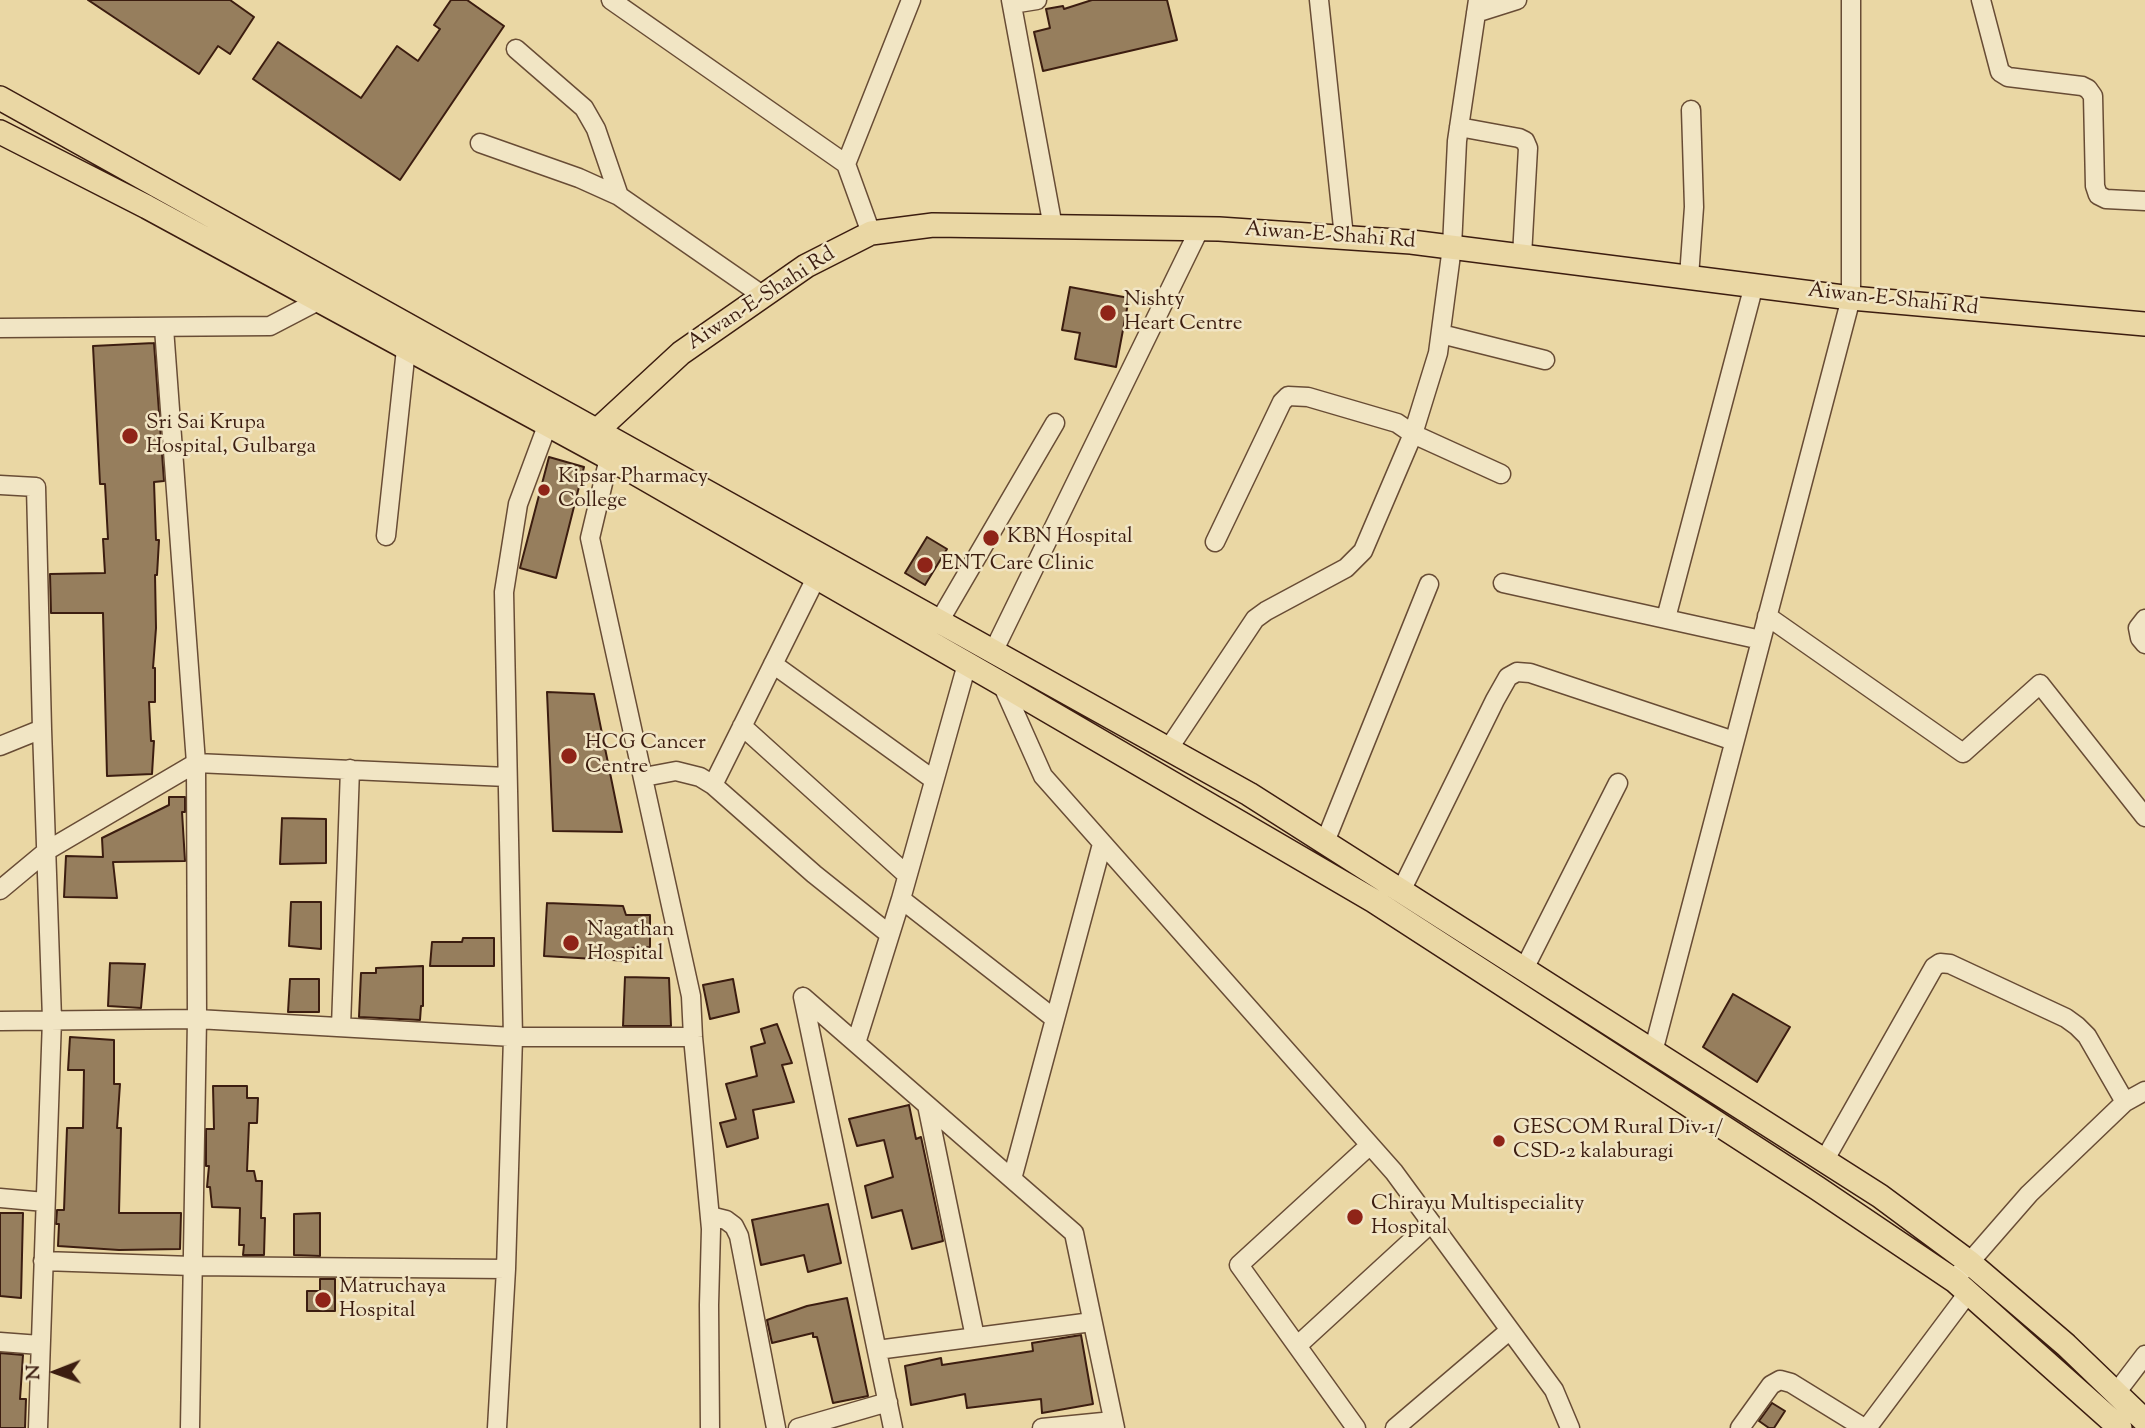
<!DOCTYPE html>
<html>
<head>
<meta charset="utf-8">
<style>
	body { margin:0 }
	#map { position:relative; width:2145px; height:1428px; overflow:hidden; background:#ead7a4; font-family:"Sorts Mill Goudy",serif }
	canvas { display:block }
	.north { position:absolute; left:21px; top:1337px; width:70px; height:70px; -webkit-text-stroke:5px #f1e5c4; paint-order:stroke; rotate:269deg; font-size:19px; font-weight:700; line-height:28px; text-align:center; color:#3c1d10 }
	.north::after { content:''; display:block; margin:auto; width:24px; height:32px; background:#3c1d10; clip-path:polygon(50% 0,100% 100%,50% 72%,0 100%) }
</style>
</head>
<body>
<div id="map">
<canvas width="2145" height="1428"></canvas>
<div class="north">N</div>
</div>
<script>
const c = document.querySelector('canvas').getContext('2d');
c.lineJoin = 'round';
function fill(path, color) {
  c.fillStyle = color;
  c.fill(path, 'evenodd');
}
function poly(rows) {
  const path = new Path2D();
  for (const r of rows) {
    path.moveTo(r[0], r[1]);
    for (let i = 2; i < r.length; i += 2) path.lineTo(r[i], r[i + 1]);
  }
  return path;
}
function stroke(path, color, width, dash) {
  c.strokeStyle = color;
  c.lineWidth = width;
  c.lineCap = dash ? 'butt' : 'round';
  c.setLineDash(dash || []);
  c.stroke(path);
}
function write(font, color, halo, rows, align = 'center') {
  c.font = font + ' "Sorts Mill Goudy",serif';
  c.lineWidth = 5;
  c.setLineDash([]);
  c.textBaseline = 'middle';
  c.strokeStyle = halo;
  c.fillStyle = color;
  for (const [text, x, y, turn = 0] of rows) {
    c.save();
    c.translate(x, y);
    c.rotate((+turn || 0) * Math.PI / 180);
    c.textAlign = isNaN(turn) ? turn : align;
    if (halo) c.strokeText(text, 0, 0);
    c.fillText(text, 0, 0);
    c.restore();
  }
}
const building = poly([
	[88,0,230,0,254,17,230,54,218,46,199,74,88,0],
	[451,0,467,0,504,26,400,180,253,79,278,42,361,98,397,46,418,61,440,29,434,25,451,0],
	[1092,0,1167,0,1177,40,1043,71,1034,32,1050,28,1046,9,1063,6,1064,9,1092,0],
	[1070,287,1129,298,1116,367,1075,359,1080,333,1062,330,1070,287],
	[154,343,164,481,154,482,156,540,159,540,157,575,155,575,156,628,153,668,155,668,155,702,149,702,151,741,154,741,152,774,107,776,103,613,51,613,50,574,105,573,103,539,108,539,105,484,100,484,93,346,154,343],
	[549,457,584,467,556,578,520,568,549,457],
	[927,537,947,549,925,585,905,573,927,537],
	[547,692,594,694,622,832,553,831,547,692],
	[169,797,185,797,185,812,182,812,185,861,113,862,117,898,64,897,66,856,103,857,102,838,169,805,169,797],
	[282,818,326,819,326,863,280,864,282,818],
	[291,902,321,902,321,949,289,946,291,902],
	[547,903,623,906,626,915,650,915,650,947,629,948,629,961,544,956,547,903],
	[463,938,494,938,494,966,430,966,432,942,462,942,463,938],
	[110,963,145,964,141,1008,108,1006,110,963],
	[423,966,423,1006,421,1006,420,1020,359,1017,361,973,376,973,376,968,423,966],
	[625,977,669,978,671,1026,623,1026,625,977],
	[290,979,319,979,319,1012,288,1012,290,979],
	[733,979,739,1012,710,1019,703,985,733,979],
	[1733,994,1790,1027,1757,1082,1703,1047,1733,994],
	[777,1024,792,1063,782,1065,794,1102,753,1110,758,1138,727,1147,720,1123,736,1119,726,1084,757,1076,751,1047,765,1043,761,1029,777,1024],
	[70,1037,114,1040,114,1084,120,1084,117,1128,121,1128,119,1213,181,1213,180,1249,119,1250,58,1246,59,1224,56,1224,57,1210,64,1210,67,1128,83,1128,84,1070,68,1070,70,1037],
	[213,1086,247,1086,247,1098,258,1098,257,1123,249,1123,247,1171,254,1171,256,1181,262,1181,261,1218,265,1218,264,1255,243,1255,244,1245,239,1245,240,1208,212,1207,210,1187,207,1187,209,1166,206,1166,206,1129,214,1129,213,1086],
	[909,1105,916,1139,921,1137,943,1241,912,1249,902,1210,872,1218,865,1186,893,1177,884,1140,857,1146,849,1119,909,1105],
	[828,1204,841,1263,808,1272,804,1255,761,1265,752,1220,828,1204],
	[0,1213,23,1213,21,1298,0,1296,0,1213],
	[320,1213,320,1256,294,1255,294,1214,320,1213],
	[320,1279,335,1279,335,1311,307,1311,307,1291,320,1291,320,1279],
	[847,1298,868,1396,833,1403,817,1337,813,1337,813,1333,772,1343,767,1320,807,1306,847,1298],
	[1081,1335,1093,1404,1042,1413,1041,1399,967,1408,965,1394,911,1405,905,1366,941,1358,942,1365,1033,1351,1032,1343,1081,1335],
	[0,1353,23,1355,20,1399,26,1399,25,1428,0,1428,0,1353],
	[1772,1403,1785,1411,1774,1428,1769,1428,1759,1421,1772,1403]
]);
const minor = poly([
	[611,0,846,164,871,233],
	[1011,0,1053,227],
	[1319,0,1344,237],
	[1981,0,2000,72,2008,77,2082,86,2088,89,2093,96,2095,186,2098,195,2106,199,2145,201],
	[1012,4,1037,0],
	[1476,13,1517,0],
	[516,49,584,108,596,129,619,196],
	[1459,127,1519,138,1525,141,1528,148,1522,256],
	[480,143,579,178,619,196,762,295],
	[846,164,911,0],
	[1689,277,1694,207,1691,110],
	[0,328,270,326,318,301],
	[164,328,196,763,197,1019,190,1428],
	[1441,334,1545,360],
	[609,458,590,538,691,996,693,1037,711,1229,709,1305,710,1428],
	[0,485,36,487,42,729,0,746],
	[386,536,406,349],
	[1215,542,1282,402,1288,396,1308,397,1397,423,1413,434,1501,474],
	[1503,583,1761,640],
	[1767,616,1963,753,2040,684,2145,817],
	[1666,618,1754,285],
	[2145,619,2138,628,2140,638,2145,644],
	[940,620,1055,423],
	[994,650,1200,228],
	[773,664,934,780],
	[967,664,901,899,1055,1019],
	[1002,684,1043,776,1394,1172,1554,1390,1570,1428],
	[742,726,907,875],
	[1169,748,1255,619,1266,611,1346,568,1363,551,1413,434,1438,353,1452,247,1457,141,1478,0],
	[644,777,676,771,700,777,713,785,814,874,889,934],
	[713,785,816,578],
	[1325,842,1429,584],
	[0,890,48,850,196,763,507,777],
	[1401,891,1495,700,1508,677,1517,672,1530,673,1734,741],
	[1524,969,1618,783],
	[803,997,1074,1233,1115,1428],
	[803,997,893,1428],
	[0,1021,197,1019,513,1037,693,1037],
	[341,1027,350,769],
	[856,1043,901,899],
	[1653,1052,1851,298,1851,0],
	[927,1105,975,1337],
	[1824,1161,1934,967,1940,963,1950,964,2066,1018,2077,1026,2087,1036,2125,1102],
	[1012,1179,1102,844],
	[0,1198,45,1202],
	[710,1216,726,1220,734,1226,739,1236,776,1428],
	[43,1261,192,1266,506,1269],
	[1961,1272,2029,1194,2125,1102,2145,1091],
	[0,1342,40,1345],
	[1297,1346,1431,1223],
	[877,1350,1092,1322],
	[2116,1393,2145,1355],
	[38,1428,52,1019,42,729],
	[497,1428,506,1269,513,1037,504,592,518,504,547,426],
	[798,1428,888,1402],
	[1042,1428,1113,1421],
	[1356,1428,1239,1265,1370,1145],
	[1395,1428,1510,1330],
	[1740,1428,1771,1385,1780,1380,1791,1383,1864,1428],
	[1867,1428,1968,1293]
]);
const major = poly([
	[0,98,1249,794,1880,1196,1969,1262,2066,1345,2145,1421],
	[0,132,147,207,609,458,1002,684,1374,901,1817,1188,1955,1281,2120,1428],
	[589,438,681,353,806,266,871,233,933,225,1219,229,1411,242,1851,298,2145,324]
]);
const markers = [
	[1108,313,9,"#8f2418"],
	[130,436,9,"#8f2418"],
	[544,490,7,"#8f2418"],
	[991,538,9,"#8f2418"],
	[925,565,9,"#8f2418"],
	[569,756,9,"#8f2418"],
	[571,943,9,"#8f2418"],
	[1499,1141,7,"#8f2418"],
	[1355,1217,9,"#8f2418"],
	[323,1300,9,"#8f2418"]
];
const streetNames = [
	["Aiwan-E-Shahi Rd",1330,237,4],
	["Aiwan-E-Shahi Rd",762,300,-33],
	["Aiwan-E-Shahi Rd",1893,301,6]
];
const poiNames = [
	["Nishty",1124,301],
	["Heart Centre",1124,325],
	["Sri Sai Krupa",146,424],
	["Hospital, Gulbarga",146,448],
	["Kipsar Pharmacy",558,478],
	["College",558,502],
	["KBN Hospital",1007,538],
	["ENT Care Clinic",941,565],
	["HCG Cancer",585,744],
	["Centre",585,768],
	["Nagathan",587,931],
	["Hospital",587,955],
	["GESCOM Rural Div-1/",1513,1129],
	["CSD-2 kalaburagi",1513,1153],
	["Chirayu Multispeciality",1371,1205],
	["Hospital",1371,1229],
	["Matruchaya",339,1288],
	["Hospital",339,1312]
];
fill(building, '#967e5d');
stroke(building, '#3c1d10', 2);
stroke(minor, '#684c35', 21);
stroke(major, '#3c1d10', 26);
stroke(minor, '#f1e5c4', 18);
stroke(major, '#ead7a4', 23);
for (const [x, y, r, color] of markers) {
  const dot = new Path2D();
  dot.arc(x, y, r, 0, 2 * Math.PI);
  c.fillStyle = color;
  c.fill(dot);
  stroke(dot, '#f1e5c4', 2.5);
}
write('21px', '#3c1d10', '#f1e5c4', streetNames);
write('21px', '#3c1d10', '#f1e5c4', poiNames, 'left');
</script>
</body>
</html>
